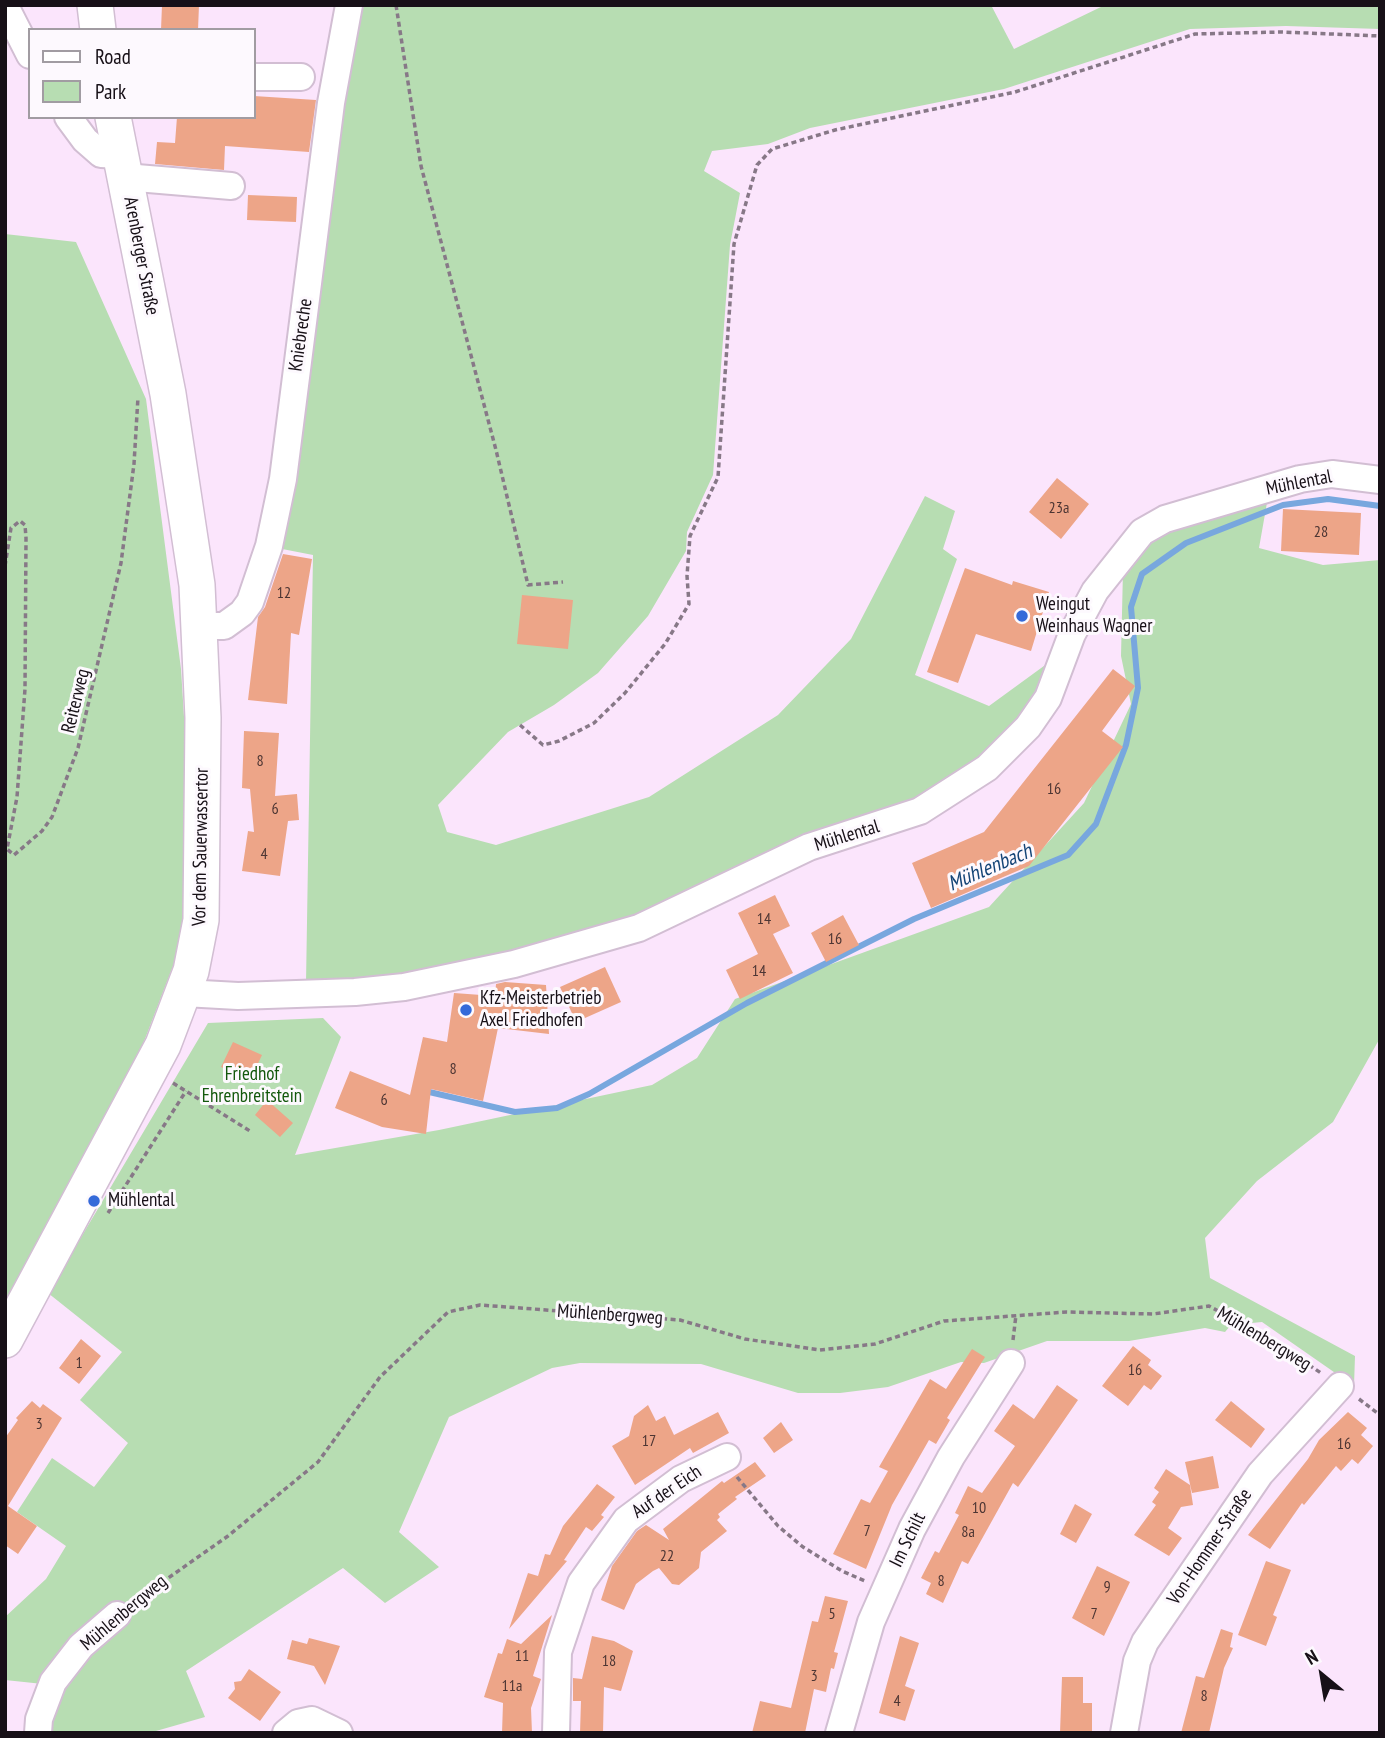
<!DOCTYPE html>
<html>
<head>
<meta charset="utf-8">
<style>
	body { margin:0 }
	#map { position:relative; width:1385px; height:1738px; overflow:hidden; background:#fbe5fc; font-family:"PT Sans Narrow",sans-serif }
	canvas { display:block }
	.frame { position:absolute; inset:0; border:7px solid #171017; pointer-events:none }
	.legend { position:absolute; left:28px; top:28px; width:228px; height:91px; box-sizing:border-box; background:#fdf9fe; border:2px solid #a19ca2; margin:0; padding:9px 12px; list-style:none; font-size:21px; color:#171017 }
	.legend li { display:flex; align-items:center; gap:14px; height:35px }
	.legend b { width:35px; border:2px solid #a19ca2 }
	.north { position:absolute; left:1287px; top:1640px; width:70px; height:70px; -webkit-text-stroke:5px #fdf9fe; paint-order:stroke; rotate:330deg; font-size:19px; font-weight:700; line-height:28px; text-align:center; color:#171017 }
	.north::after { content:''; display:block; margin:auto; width:24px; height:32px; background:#171017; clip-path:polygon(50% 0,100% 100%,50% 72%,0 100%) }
</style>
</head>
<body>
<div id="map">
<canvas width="1385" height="1738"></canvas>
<div class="frame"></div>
<ul class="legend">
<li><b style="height:9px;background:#fff"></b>Road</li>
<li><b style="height:19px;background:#b7ddb2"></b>Park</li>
</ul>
<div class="north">N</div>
</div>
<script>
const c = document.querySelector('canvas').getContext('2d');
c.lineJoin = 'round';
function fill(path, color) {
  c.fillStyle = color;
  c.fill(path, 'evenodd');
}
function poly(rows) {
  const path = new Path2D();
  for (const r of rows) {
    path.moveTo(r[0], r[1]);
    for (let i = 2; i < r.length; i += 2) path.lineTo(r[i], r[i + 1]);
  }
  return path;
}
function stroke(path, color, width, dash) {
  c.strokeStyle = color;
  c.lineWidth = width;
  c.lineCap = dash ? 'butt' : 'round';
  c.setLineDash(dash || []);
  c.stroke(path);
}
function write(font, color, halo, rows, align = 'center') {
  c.font = font + ' "PT Sans Narrow",sans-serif';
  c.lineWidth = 6;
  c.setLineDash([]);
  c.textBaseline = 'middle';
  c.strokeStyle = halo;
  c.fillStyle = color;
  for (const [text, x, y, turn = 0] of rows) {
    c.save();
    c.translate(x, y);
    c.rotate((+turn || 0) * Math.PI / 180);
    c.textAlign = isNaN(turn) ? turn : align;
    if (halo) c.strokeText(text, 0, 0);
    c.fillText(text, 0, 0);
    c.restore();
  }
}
const green = poly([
	[356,5,991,5,1014,49,1105,5,1380,5,1380,29,1286,26,1190,29,1004,89,810,128,768,144,712,151,704,171,740,193,730,245,713,475,687,532,686,551,648,616,598,673,554,705,508,732,438,805,447,832,496,845,649,797,778,715,851,639,925,496,955,511,943,549,957,559,915,675,989,706,1048,663,1041,682,1013,726,990,748,962,772,931,792,609,929,437,970,373,979,306,983,313,555,272,547],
	[5,234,76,242,146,399,181,669,194,876,175,961,145,1039,113,1111,5,1307],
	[1268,497,1259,548,1323,565,1380,560,1380,1038,1333,1122,1257,1181,1205,1238,1210,1278,1355,1356,1354,1386,1262,1322,1231,1325,1225,1332,1205,1328,1129,1341,1047,1341,984,1363,961,1362,888,1387,840,1393,798,1393,701,1364,580,1363,552,1368,449,1417,399,1532,439,1567,385,1603,343,1568,186,1671,205,1717,149,1733,45,1733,43,1684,5,1680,5,1617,46,1579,66,1546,17,1512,52,1458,94,1487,128,1443,80,1400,122,1352,48,1293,208,1023,323,1018,341,1037,295,1155,439,1130,652,1085,697,1058,735,999,989,907,1084,803,1131,704,1121,656,1123,570,1153,537]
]);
const stream = poly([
	[425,1091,515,1112,557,1108,589,1094,747,1003,914,919,1068,855,1096,824,1126,745,1138,688,1131,607,1142,574,1186,543,1283,505,1328,499,1380,506]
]);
const building = poly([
	[162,5,199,5,198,30,161,30],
	[254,96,316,100,309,152,225,146,224,170,155,164,157,142,175,143,177,117,254,117],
	[248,195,297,197,296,222,247,220],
	[1057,478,1089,504,1061,539,1029,512],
	[1283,509,1361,513,1359,555,1281,551],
	[283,554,312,559,299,635,291,633,287,704,248,700,258,617,265,607],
	[965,568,1012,585,1013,581,1049,592,1031,651,976,634,958,683,927,672],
	[522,595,573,600,568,649,517,644],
	[1113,669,1135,686,1102,731,1123,747,1029,866,931,908,912,863,984,832],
	[244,731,279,733,275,796,297,794,299,820,288,821,280,876,242,871,248,831,254,832,250,789,242,788],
	[775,895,790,926,773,934,793,973,740,999,726,970,758,954,738,913],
	[843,915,859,945,826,962,811,933],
	[605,967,621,1002,576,1022,560,987],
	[505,982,546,985,549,1034,498,1028,483,1101,431,1089,426,1134,382,1127,335,1108,350,1071,410,1095,423,1037,447,1042,454,993,495,996,496,984],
	[233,1042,262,1055,250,1080,221,1067],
	[267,1100,293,1123,280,1137,255,1115],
	[81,1339,101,1356,79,1384,59,1368],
	[1133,1346,1151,1360,1148,1365,1162,1376,1151,1390,1144,1385,1128,1406,1102,1386],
	[972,1349,985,1357,947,1418,950,1420,936,1444,929,1440,892,1505,866,1569,833,1554,861,1499,870,1503,888,1471,879,1467,930,1379,946,1389],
	[1057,1385,1078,1400,1018,1487,1013,1483,968,1564,962,1561,943,1603,926,1594,931,1583,921,1578,935,1551,939,1553,959,1515,955,1513,968,1486,982,1493,1015,1446,994,1431,1013,1404,1034,1419],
	[32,1401,40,1408,43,1404,62,1418,8,1506,37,1526,18,1554,5,1545,5,1438,18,1420,16,1418],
	[1231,1401,1265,1429,1251,1448,1215,1420],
	[648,1405,656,1421,665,1416,674,1435,718,1412,729,1433,693,1453,690,1448,635,1485,612,1446,629,1436,634,1416],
	[1348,1412,1367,1428,1361,1435,1373,1446,1358,1464,1352,1459,1341,1471,1336,1466,1304,1505,1302,1503,1270,1549,1248,1535,1308,1459,1319,1440],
	[781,1422,793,1440,774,1453,763,1438],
	[1213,1456,1219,1488,1192,1493,1185,1462],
	[755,1462,766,1476,735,1497,737,1499,718,1514,720,1517,717,1520,727,1531,701,1552,699,1568,679,1585,672,1584,659,1568,653,1571,636,1584,624,1610,601,1600,612,1566,637,1531,646,1525,669,1540,663,1529,722,1481,724,1483],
	[1166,1469,1190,1485,1193,1505,1181,1507,1168,1528,1182,1538,1169,1556,1134,1535,1156,1505,1152,1502,1159,1492,1154,1488],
	[597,1484,615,1497,601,1515,604,1517,592,1531,586,1527,564,1560,567,1561,509,1629,528,1573,538,1576,545,1554,550,1555,563,1526],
	[1075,1504,1092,1514,1076,1543,1060,1534],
	[1266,1561,1291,1570,1273,1615,1277,1617,1266,1646,1238,1635],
	[1097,1566,1130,1582,1104,1636,1072,1618],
	[825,1596,848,1601,834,1652,838,1653,834,1669,831,1668,826,1692,814,1689,805,1733,752,1733,760,1701,791,1708,812,1621,818,1622],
	[552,1615,533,1676,541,1679,531,1708,532,1733,502,1733,503,1703,484,1697,498,1653,502,1654,507,1639,521,1644],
	[1221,1629,1233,1633,1230,1647,1233,1648,1224,1668,1209,1733,1181,1733,1196,1676,1204,1678],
	[592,1636,614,1641,633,1651,621,1691,604,1687,603,1733,580,1733,581,1701,573,1701,573,1678,582,1679],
	[900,1636,919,1643,905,1686,915,1690,905,1721,879,1713],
	[309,1638,340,1646,325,1685,314,1666,287,1659,292,1640,307,1644],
	[249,1669,281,1692,260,1721,228,1698,235,1689,234,1682,241,1681],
	[1062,1677,1083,1677,1083,1703,1092,1703,1092,1733,1060,1733]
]);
const path = poly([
	[396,5,421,166,496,450,528,585,563,582],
	[5,566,11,528,20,521,25,525,26,538,25,689,17,797,7,849,14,855,42,831,52,817,78,748,121,563,134,464,138,397],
	[520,725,543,745,559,741,594,723,625,693,665,644,689,604,687,576,690,536,718,477,734,244,757,165,772,149,835,130,1015,92,1195,34,1282,32,1380,36],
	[173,1083,250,1131],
	[108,1213,186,1091],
	[1013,1340,1016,1315],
	[1359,1399,1380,1415],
	[737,1477,778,1526,803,1547,842,1571,865,1581],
	[134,1602,228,1536,318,1462,380,1377,448,1312,480,1305,680,1320,745,1339,820,1350,875,1344,944,1321,1067,1312,1153,1314,1209,1306,1273,1341,1321,1373]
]);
const minor = poly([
	[5,6,30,55],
	[254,77,301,77],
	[68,117,85,140,101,154,121,155],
	[125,177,231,186],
	[199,626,224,626,242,613,250,602,269,546,283,479,331,103,349,5],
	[184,993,238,996,355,992,404,987,514,964,639,928,809,847,920,811,987,768,1028,727,1048,698,1072,634,1095,591,1142,532,1165,519,1300,479,1332,474,1380,480],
	[38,1733,39,1719,53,1682,81,1646,117,1615],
	[286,1733,298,1723,312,1720,339,1733],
	[556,1733,558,1652,581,1583,626,1520,681,1479,727,1457],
	[839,1733,871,1622,912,1529,951,1457,1011,1363],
	[1124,1733,1137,1661,1145,1642,1260,1474,1340,1386]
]);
const major = poly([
	[95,5,98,30],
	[5,1340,163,1045,191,971,201,920,203,718,197,585,168,394,113,117]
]);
const markers = [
	[1022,616,7,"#356ad9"],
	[466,1010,7,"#356ad9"],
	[94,1201,7,"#356ad9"]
];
const numberNames = [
	["23a",1059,508],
	["28",1321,532],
	["12",284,593],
	["8",260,761],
	["16",1054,789],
	["6",275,809],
	["4",264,854],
	["14",764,919],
	["16",835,939],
	["14",759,971],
	["8",453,1069],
	["6",384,1100],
	["1",79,1363],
	["16",1135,1370],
	["3",39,1424],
	["17",649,1441],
	["16",1344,1444],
	["10",979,1508],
	["7",867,1531],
	["8a",968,1532],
	["22",667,1556],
	["8",941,1581],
	["9",1107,1587],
	["5",832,1614],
	["7",1094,1614],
	["11",522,1656],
	["18",609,1661],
	["3",814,1676],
	["11a",512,1686],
	["8",1204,1696],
	["4",897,1701]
];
const streetNames = [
	["Arenberger Straße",141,256,79],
	["Kniebreche",301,335,-82],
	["Mühlental",1299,483,-11],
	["Reiterweg",76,701,-76],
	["Mühlental",847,836,-17],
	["Vor dem Sauerwassertor",201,847,-89],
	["Mühlenbergweg",610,1315,4],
	["Mühlenbergweg",1264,1339,31],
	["Auf der Eich",667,1492,-34],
	["Im Schilt",908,1540,-64],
	["Von-Hommer-Straße",1210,1547,-56],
	["Mühlenbergweg",124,1613,-40]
];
const poiNames = [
	["Weingut",1036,605],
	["Weinhaus Wagner",1036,627],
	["Kfz-Meisterbetrieb",480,999],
	["Axel Friedhofen",480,1021],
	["Mühlental",108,1201]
];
const parkNames = [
	["Friedhof",252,1075],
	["Ehrenbreitstein",252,1097]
];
const waterNames = [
	["Mühlenbach",990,868,-23]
];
fill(green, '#b7ddb2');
stroke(stream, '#78a7de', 6);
fill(building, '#eda588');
stroke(minor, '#d2bed3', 30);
stroke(major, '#d2bed3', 38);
stroke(path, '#877887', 3.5, [5, 3.5]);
stroke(minor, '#fff', 26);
stroke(major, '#fff', 35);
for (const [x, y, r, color] of markers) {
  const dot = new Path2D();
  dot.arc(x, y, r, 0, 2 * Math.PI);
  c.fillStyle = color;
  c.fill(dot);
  stroke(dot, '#fdf9fe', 2.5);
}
write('16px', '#4c3533', null, numberNames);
write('19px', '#171017', '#fdf9fe', streetNames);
write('19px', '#171017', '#fdf9fe', poiNames, 'left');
write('19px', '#13580c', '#fdf9fe', parkNames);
write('italic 21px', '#154577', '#fdf9fe', waterNames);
</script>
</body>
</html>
